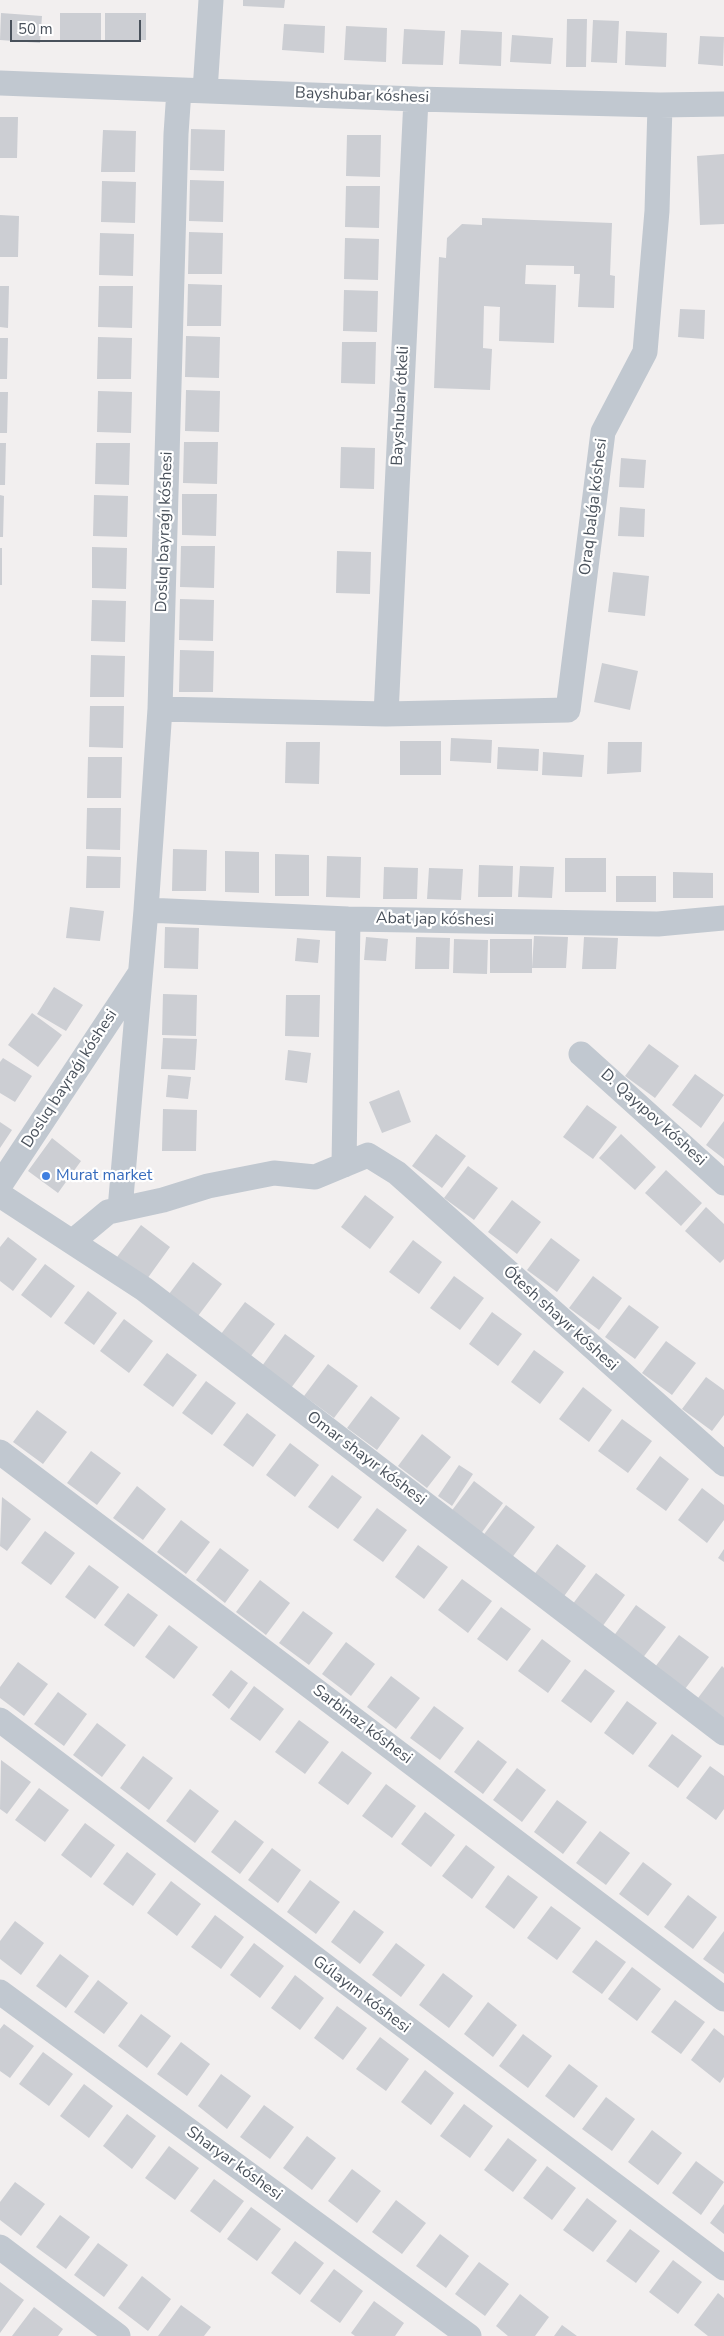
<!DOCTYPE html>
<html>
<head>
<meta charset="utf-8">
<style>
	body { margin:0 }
	#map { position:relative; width:724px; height:2336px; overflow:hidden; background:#f2efef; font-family:"Nunito Sans",sans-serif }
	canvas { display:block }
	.scale { position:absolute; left:10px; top:20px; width:131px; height:22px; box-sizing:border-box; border:2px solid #49515b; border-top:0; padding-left:6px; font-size:15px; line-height:18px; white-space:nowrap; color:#49515b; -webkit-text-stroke:4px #fff; paint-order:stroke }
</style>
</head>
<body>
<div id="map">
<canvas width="724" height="2336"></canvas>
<div class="scale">50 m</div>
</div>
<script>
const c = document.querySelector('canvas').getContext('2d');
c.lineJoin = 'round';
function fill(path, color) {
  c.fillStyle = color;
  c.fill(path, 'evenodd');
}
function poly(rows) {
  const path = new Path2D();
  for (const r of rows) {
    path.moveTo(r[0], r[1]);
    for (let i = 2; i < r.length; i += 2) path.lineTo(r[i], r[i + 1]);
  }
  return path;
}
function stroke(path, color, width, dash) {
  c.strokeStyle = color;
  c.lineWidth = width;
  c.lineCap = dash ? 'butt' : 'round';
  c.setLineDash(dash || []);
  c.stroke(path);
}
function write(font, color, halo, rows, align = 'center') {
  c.font = font + ' "Nunito Sans",sans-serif';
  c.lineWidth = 4.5;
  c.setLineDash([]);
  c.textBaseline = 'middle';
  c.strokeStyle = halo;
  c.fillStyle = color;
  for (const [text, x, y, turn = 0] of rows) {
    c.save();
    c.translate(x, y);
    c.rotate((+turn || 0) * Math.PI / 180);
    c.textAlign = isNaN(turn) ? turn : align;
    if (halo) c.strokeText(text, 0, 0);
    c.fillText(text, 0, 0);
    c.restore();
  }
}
const building = poly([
	[243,0,285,0,284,8,243,6],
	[1,13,42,16,40,43,0,40],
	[60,13,101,13,101,40,60,40],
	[105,13,146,13,146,40,105,40],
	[567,19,587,19,586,67,566,67],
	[593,20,619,21,617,63,591,62],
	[284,24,325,26,324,53,282,50],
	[346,26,387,28,386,62,344,60],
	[404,29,445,31,443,65,402,64],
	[461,30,502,32,501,66,459,64],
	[626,31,667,33,666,67,625,65],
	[512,35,553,38,551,64,510,62],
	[700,36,724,37,723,66,698,64],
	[0,117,18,117,17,158,0,158],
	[191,129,225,130,224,171,190,170],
	[103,130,136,131,135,172,101,172],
	[347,135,381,135,380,177,346,176],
	[724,154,724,224,700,225,697,156],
	[190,180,224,181,223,222,189,221],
	[102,181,136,182,135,223,101,222],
	[346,186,380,186,379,228,345,227],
	[0,215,19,216,18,257,0,257],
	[482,218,612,223,610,275,615,276,614,308,578,307,580,274,574,274,574,266,526,265,525,284,556,285,554,343,499,341,500,307,484,306,483,348,492,349,490,390,434,388,439,257,446,258,447,238,462,224,482,225],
	[189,232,223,233,222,274,188,274],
	[100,233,134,234,133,276,99,275],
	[345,238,379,239,378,280,344,279],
	[188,284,222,285,221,326,187,326],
	[0,286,9,286,8,328,0,327],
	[99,286,133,286,132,328,98,327],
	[344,290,378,291,377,332,343,331],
	[680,309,705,310,704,339,678,337],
	[186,336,220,337,219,378,185,377],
	[98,337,132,338,131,379,97,379],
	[0,338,8,338,7,379,0,379],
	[342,342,376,342,375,384,341,383],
	[186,390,220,391,219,432,185,431],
	[98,391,132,392,131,433,97,432],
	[0,392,8,392,7,433,0,433],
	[184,442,218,442,217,484,183,483],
	[0,443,6,443,5,485,0,485],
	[96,443,130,443,129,485,95,484],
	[341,447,375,448,374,489,340,488],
	[621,458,646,460,644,488,619,487],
	[182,494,217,494,216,536,182,535],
	[0,495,4,496,3,537,0,537],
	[94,495,128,496,127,537,93,536],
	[620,507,645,509,644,537,618,536],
	[181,546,215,546,214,588,180,587],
	[92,547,127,548,126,589,92,588],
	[0,548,2,548,2,585,0,585],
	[337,551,371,552,370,594,336,593],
	[613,572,649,576,645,616,608,612],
	[180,599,214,600,213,641,179,640],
	[92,600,126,601,125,642,91,641],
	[180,650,214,651,213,692,179,692],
	[91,655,125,656,124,697,90,697],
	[602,663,638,671,630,710,594,702],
	[90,706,124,706,123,748,89,747],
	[451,738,492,740,491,763,450,761],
	[400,741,441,741,441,775,400,775],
	[286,742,320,742,319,784,285,783],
	[608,742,642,742,641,772,607,774],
	[498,747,539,749,538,771,497,769],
	[543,752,584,755,582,777,542,775],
	[88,757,122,757,121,798,87,798],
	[87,808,121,808,120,850,86,849],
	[173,849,207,850,206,891,172,891],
	[225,851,259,852,259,893,225,892],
	[275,854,309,855,309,896,275,896],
	[87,856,121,857,120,888,86,888],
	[327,856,361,857,360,898,326,897],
	[565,858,606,858,606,892,565,892],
	[479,865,513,866,512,897,478,897],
	[520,866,554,867,552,898,518,897],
	[384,867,418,868,417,899,383,899],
	[429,868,463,869,461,900,427,899],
	[673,872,713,873,713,898,673,898],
	[616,876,656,876,656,902,616,902],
	[70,907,104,911,100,941,66,938],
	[165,927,199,928,198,969,164,968],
	[534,936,568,937,566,968,532,968],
	[366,937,388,939,386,961,364,960],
	[416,937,450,938,449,969,415,969],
	[584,937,618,938,616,969,582,969],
	[297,938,320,940,318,963,295,961],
	[454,939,488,940,487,974,453,973],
	[490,939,532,939,532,973,490,973],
	[54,987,83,1005,66,1031,37,1014],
	[163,994,197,995,196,1036,162,1035],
	[286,995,320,995,319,1037,285,1036],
	[32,1013,62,1035,38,1067,8,1045],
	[163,1038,197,1039,195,1070,161,1069],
	[649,1044,679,1066,655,1098,625,1076],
	[288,1050,311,1053,307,1083,285,1080],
	[3,1058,32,1076,15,1102,0,1093,0,1062],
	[695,1074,724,1095,701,1128,672,1105],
	[168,1075,191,1077,188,1099,166,1097],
	[399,1090,411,1122,382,1133,369,1102],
	[587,1105,617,1127,593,1159,563,1137],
	[163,1109,197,1110,196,1151,162,1151],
	[724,1121,724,1159,706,1145],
	[0,1122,12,1130,0,1148],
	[436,1134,466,1156,442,1188,412,1166],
	[621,1134,656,1167,635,1190,599,1158],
	[52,1138,81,1161,58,1193,28,1171],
	[468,1166,498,1188,474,1220,444,1198],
	[666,1170,702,1203,681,1226,645,1193],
	[365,1195,394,1217,370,1249,341,1227],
	[512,1200,541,1222,517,1254,488,1232],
	[706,1207,724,1224,724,1259,720,1263,685,1231],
	[141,1225,170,1247,147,1279,117,1257],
	[8,1237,37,1259,13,1291,0,1281,0,1247],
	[551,1238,580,1260,557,1292,527,1270],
	[413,1240,442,1262,419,1294,389,1272],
	[193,1262,222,1284,198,1316,169,1294],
	[45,1264,75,1286,51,1318,21,1295],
	[454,1276,484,1298,460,1330,430,1308],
	[593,1276,622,1298,599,1330,569,1308],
	[88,1291,117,1313,94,1345,64,1323],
	[245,1302,275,1324,251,1356,221,1334],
	[629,1305,659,1327,635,1359,605,1337],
	[492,1312,522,1334,498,1366,469,1344],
	[124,1319,153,1341,129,1373,100,1351],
	[285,1334,315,1356,291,1388,262,1366],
	[666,1341,696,1363,672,1395,642,1373],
	[534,1350,564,1372,540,1404,511,1382],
	[167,1353,197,1375,173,1407,143,1385],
	[328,1364,358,1386,334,1418,304,1396],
	[706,1377,724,1390,724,1415,712,1431,682,1409],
	[206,1381,236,1403,212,1435,182,1413],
	[583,1387,612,1410,589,1442,559,1419],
	[371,1396,400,1418,377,1450,347,1428],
	[37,1410,67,1432,43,1464,13,1442],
	[247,1413,276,1435,253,1467,223,1445],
	[622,1419,652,1441,628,1473,598,1451],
	[422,1434,451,1457,427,1488,398,1466],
	[290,1443,319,1465,295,1497,266,1475],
	[91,1451,121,1473,97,1505,67,1483],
	[660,1456,689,1479,666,1511,636,1489],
	[459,1465,473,1474,452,1506,438,1496],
	[332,1475,362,1497,338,1529,308,1507],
	[474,1481,503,1503,480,1535,450,1513],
	[137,1486,166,1509,143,1540,113,1518],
	[702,1488,724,1505,724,1520,707,1543,678,1520],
	[2,1497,31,1519,7,1551,0,1546],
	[506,1505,535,1527,511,1559,482,1537],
	[377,1508,407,1530,383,1562,353,1540],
	[181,1520,210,1542,186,1574,157,1552],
	[45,1531,75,1553,51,1585,21,1563],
	[557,1544,586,1566,562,1599,533,1576],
	[418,1545,448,1567,424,1599,395,1577],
	[220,1548,249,1570,225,1603,196,1580],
	[724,1549,724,1562,718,1558],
	[89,1565,119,1587,95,1619,65,1597],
	[596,1573,625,1595,602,1627,572,1605],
	[462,1579,492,1601,468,1633,438,1610],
	[260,1580,290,1603,266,1635,236,1612],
	[128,1593,158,1615,134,1647,104,1625],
	[636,1605,666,1627,642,1659,613,1637],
	[501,1607,531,1629,507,1661,477,1639],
	[303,1611,333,1633,309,1665,279,1643],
	[169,1625,198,1647,174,1679,145,1657],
	[679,1635,709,1657,685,1689,655,1667],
	[542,1639,571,1661,548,1693,518,1671],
	[346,1642,375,1664,351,1696,322,1674],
	[18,1662,48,1684,24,1716,0,1698,0,1687],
	[722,1666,724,1668,724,1718,698,1698],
	[585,1669,615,1691,591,1723,561,1701],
	[231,1670,248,1683,229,1709,212,1695],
	[391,1676,420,1698,396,1729,367,1707],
	[254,1686,284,1709,260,1741,230,1719],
	[58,1692,87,1714,64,1746,34,1724],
	[627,1701,657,1723,633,1755,604,1733],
	[434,1706,464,1728,440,1760,410,1738],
	[299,1720,329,1742,305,1774,275,1752],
	[97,1723,126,1745,102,1777,73,1755],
	[672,1734,702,1756,678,1788,648,1766],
	[478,1740,507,1762,483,1794,454,1772],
	[342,1751,372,1773,348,1805,318,1783],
	[143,1756,173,1778,149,1810,120,1788],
	[1,1760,31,1782,7,1814,0,1809],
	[710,1766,724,1776,724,1809,716,1820,686,1798],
	[517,1768,546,1790,522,1822,493,1800],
	[386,1784,416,1806,392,1838,362,1816],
	[39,1788,69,1810,45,1842,15,1820],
	[190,1789,219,1811,195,1843,166,1821],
	[557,1800,587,1822,563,1854,534,1832],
	[425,1812,455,1835,431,1867,401,1844],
	[235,1820,264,1842,240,1874,211,1852],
	[85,1823,115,1845,91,1878,61,1855],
	[600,1831,630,1853,606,1885,576,1863],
	[466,1845,495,1867,472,1899,442,1876],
	[272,1848,301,1870,278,1903,248,1880],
	[127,1852,156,1874,133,1906,103,1884],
	[643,1862,672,1884,648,1916,619,1894],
	[508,1875,538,1897,514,1929,485,1907],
	[310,1880,340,1902,316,1934,287,1912],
	[171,1881,201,1904,177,1936,147,1913],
	[688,1895,717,1917,693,1949,664,1927],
	[551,1906,581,1928,557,1960,527,1938],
	[354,1910,384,1932,360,1964,331,1942],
	[215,1915,244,1937,221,1969,191,1947],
	[15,1921,44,1943,21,1975,0,1959,0,1941],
	[724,1931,724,1974,703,1959],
	[596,1940,626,1962,602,1994,572,1972],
	[254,1943,284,1966,260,1998,230,1975],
	[396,1943,425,1965,401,1997,372,1975],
	[60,1954,89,1976,66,2008,36,1986],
	[632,1967,661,1989,637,2021,608,1999],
	[443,1973,473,1996,449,2028,419,2005],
	[295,1975,324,1998,300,2030,271,2008],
	[98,1980,128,2003,104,2034,74,2012],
	[675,2000,705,2022,681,2054,651,2032],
	[488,2002,517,2025,493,2057,464,2034],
	[337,2006,367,2028,343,2060,314,2038],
	[141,2014,171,2036,147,2068,118,2046],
	[4,2024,34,2046,10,2078,0,2071,0,2029],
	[714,2028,724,2036,724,2077,720,2083,691,2060],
	[523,2034,552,2056,528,2088,499,2066],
	[380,2037,409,2059,386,2091,356,2069],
	[181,2042,210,2064,187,2096,157,2074],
	[43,2052,73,2074,49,2106,19,2084],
	[569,2064,598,2086,574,2118,545,2096],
	[425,2070,454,2093,431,2125,401,2102],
	[221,2074,251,2096,227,2129,198,2106],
	[84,2084,113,2106,89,2138,60,2116],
	[606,2097,635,2119,612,2151,582,2129],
	[464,2104,493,2126,470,2158,440,2136],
	[264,2105,294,2127,270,2159,240,2137],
	[127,2114,156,2136,132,2169,103,2146],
	[652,2130,682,2153,658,2185,628,2162],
	[307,2136,336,2158,312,2190,283,2168],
	[508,2138,537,2160,513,2192,484,2170],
	[169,2146,199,2168,175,2200,145,2178],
	[696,2161,724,2182,701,2215,672,2193],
	[547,2166,576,2188,552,2220,523,2198],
	[352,2169,381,2191,357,2223,328,2201],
	[214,2179,244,2201,220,2233,190,2211],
	[15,2182,45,2204,21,2236,0,2220,0,2202],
	[587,2198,617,2221,593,2252,563,2230],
	[396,2200,426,2223,402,2254,372,2232],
	[724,2204,724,2234,710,2223],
	[251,2207,281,2229,257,2261,227,2239],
	[60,2215,90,2237,66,2269,36,2247],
	[630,2229,660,2251,636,2283,606,2261],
	[440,2234,469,2256,446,2288,416,2266],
	[295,2241,324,2263,300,2295,271,2273],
	[98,2243,128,2265,104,2297,74,2275],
	[673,2260,702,2282,678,2314,649,2292],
	[479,2262,509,2284,485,2316,455,2294],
	[334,2269,363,2291,340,2323,310,2301],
	[142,2276,171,2299,148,2331,118,2308],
	[0,2282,24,2300,0,2333],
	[718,2293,724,2298,724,2336,708,2336,694,2325],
	[520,2294,549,2317,535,2336,508,2336,496,2326],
	[374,2301,404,2323,395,2336,355,2336,351,2333],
	[181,2305,211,2327,204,2336,158,2336],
	[34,2307,63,2329,58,2336,12,2336],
	[562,2325,577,2336,554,2336]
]);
const minor = poly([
	[0,83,416,99,660,105,724,104],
	[205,91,211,0],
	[160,709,386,714,568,710,603,432,645,352,657,211,660,105],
	[386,714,416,99],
	[146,910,348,919,658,924,724,918],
	[581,1054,724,1183],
	[344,1165,348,919],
	[0,1185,139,975],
	[0,1195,144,1289,724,1733],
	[120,1209,146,910,160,709,176,134,179,90],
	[72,1242,108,1212,163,1200,208,1186,274,1173,315,1177,368,1155,397,1173,724,1464],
	[0,1452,724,1999],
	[0,1720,724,2268],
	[0,1992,469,2336],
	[0,2247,118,2336]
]);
const markers = [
	[46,1176,5,"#3f7fe0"]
];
const streetNames = [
	["Bayshubar kóshesi",362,96,2],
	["Bayshubar ótkeli",401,406,-87],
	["Oraq balǵa kóshesi",594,507,-83],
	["Doslıq bayraǵı kóshesi",165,532,-88],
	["Abat jap kóshesi",435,920,1],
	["Doslıq bayraǵı kóshesi",70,1079,-57],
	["D. Qayıpov kóshesi",653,1118,42],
	["Ótesh shayır kóshesi",560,1319,42],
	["Omar shayır kóshesi",366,1459,37],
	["Sarbinaz kóshesi",362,1725,37],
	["Gúlayım kóshesi",361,1995,37],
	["Sharyar kóshesi",234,2164,36]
];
const shopNames = [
	["Murat market",56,1176]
];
fill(building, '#ccced3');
stroke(minor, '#c1c8d0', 25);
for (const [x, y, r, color] of markers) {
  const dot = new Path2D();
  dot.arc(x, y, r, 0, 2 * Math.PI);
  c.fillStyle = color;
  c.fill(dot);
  stroke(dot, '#fff', 2);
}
write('16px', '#49515b', '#fff', streetNames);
write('16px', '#366cbe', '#fff', shopNames, 'left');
</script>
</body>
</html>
